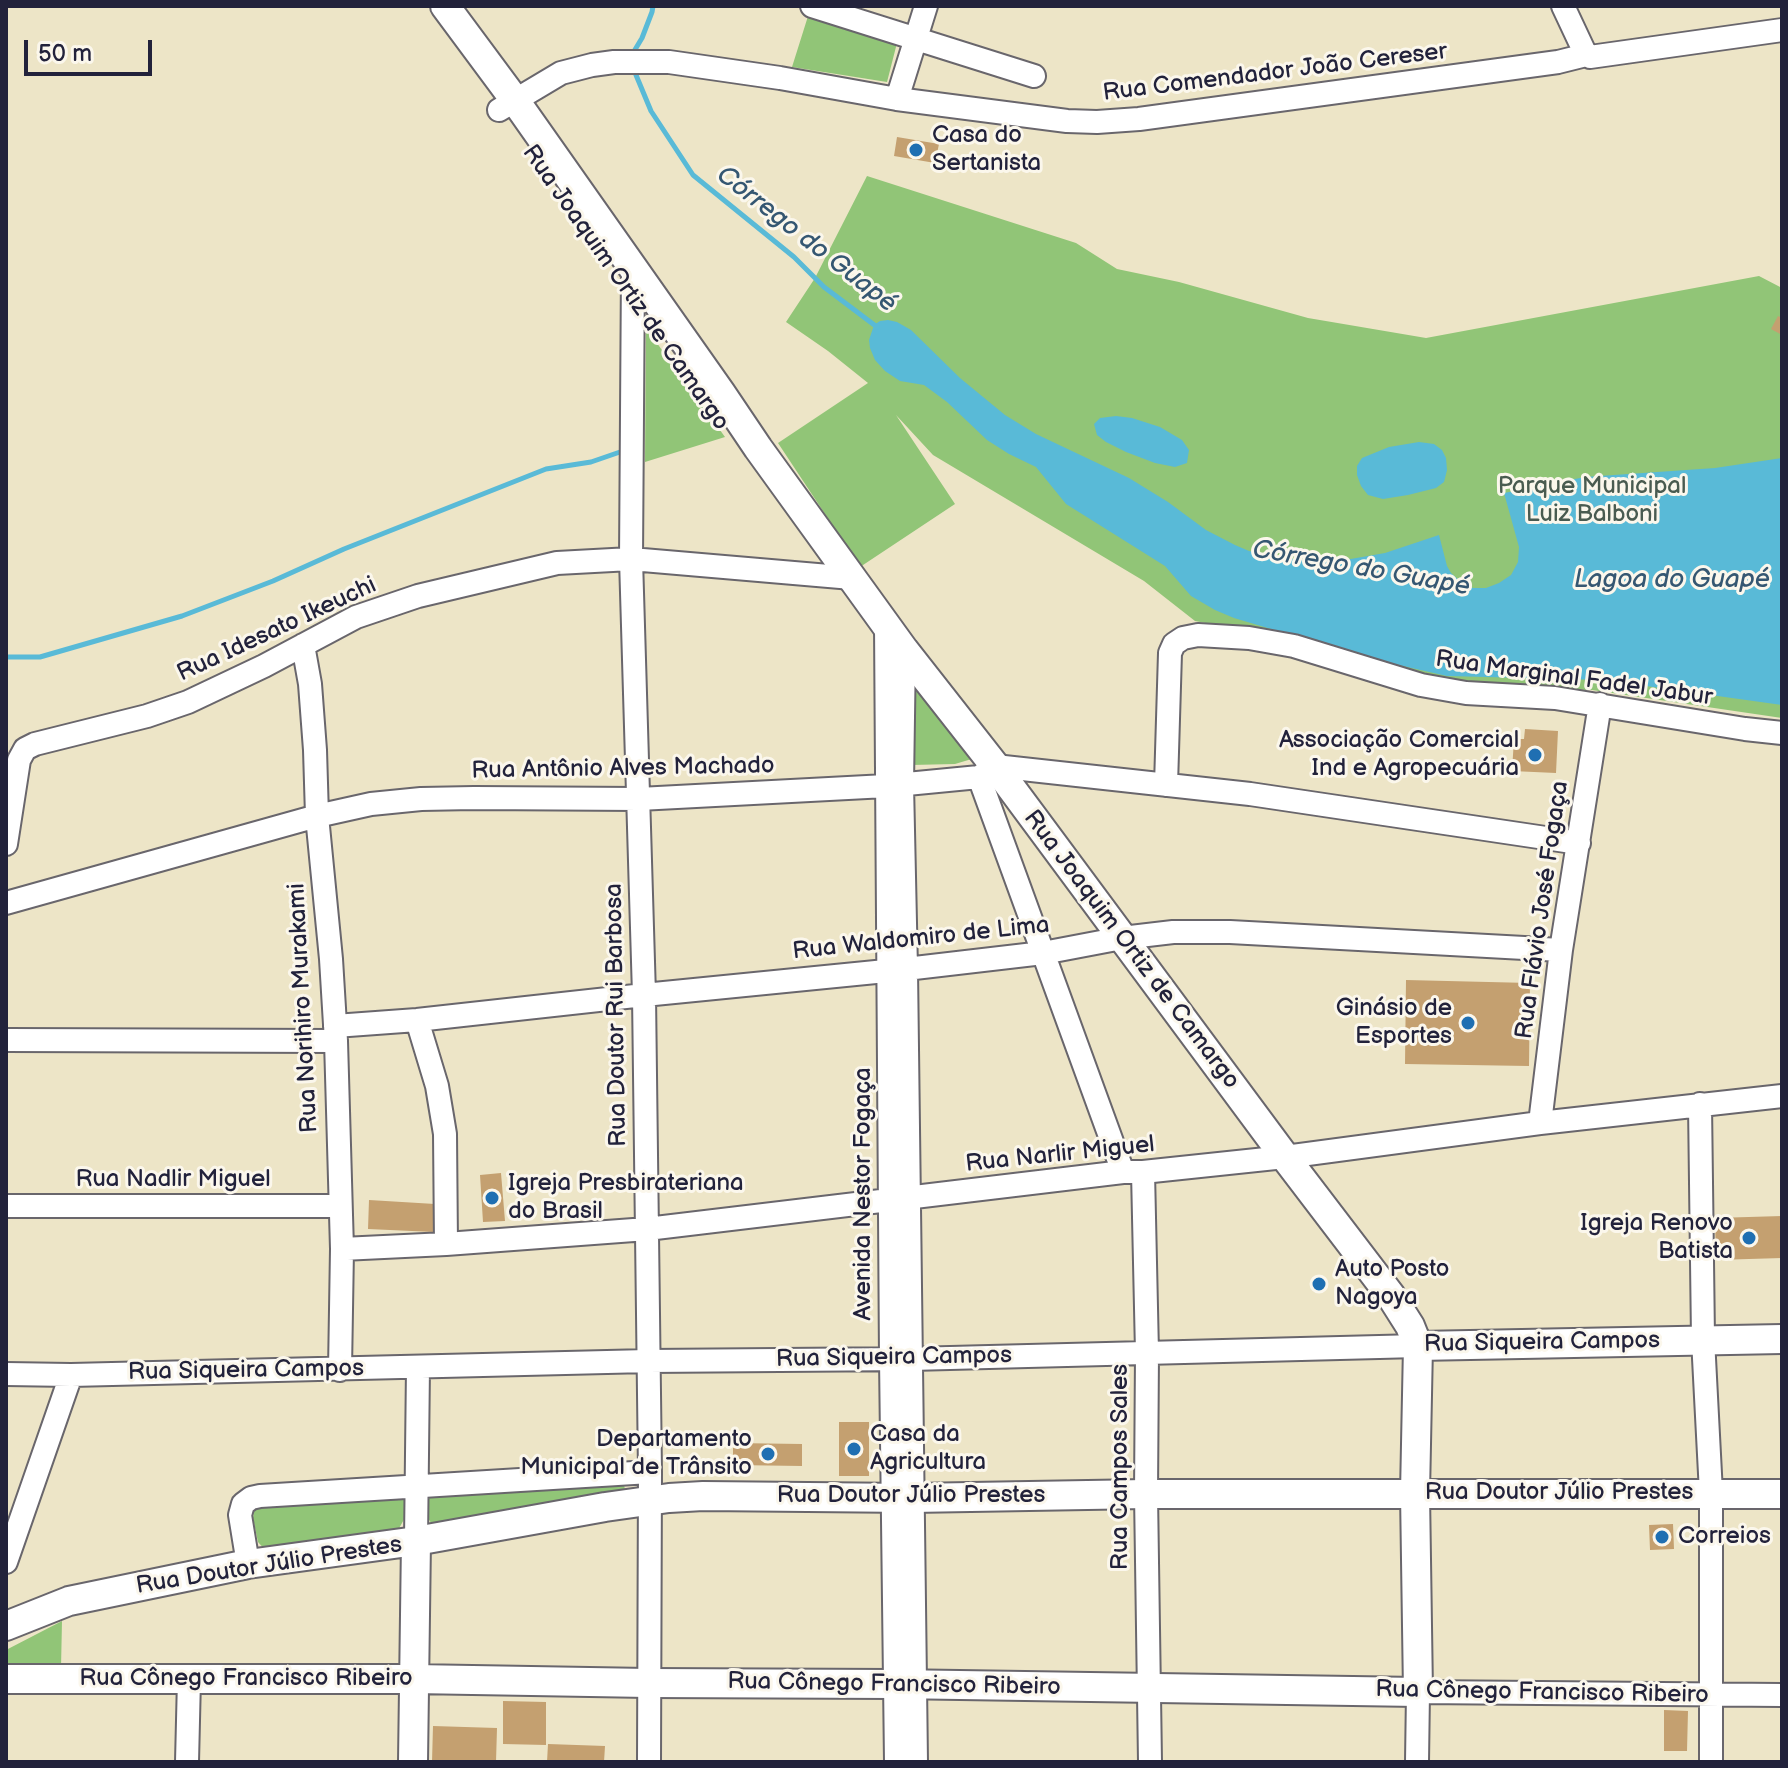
<!DOCTYPE html>
<html>
<head>
<meta charset="utf-8">
<style>
	body { margin:0 }
	#map { position:relative; width:1788px; height:1768px; overflow:hidden; background:#ede5c7; font-family:"Balsamiq Sans",sans-serif }
	canvas { display:block }
	.frame { position:absolute; inset:0; border:8px solid #22223b; pointer-events:none }
	.scale { position:absolute; left:24px; top:40px; width:128px; height:36px; box-sizing:border-box; border:4px solid #22223b; border-top:0; padding-left:10px; font-size:24px; line-height:28px; white-space:nowrap; color:#22223b; -webkit-text-stroke:6px #fbf7ec; paint-order:stroke }
</style>
</head>
<body>
<div id="map">
<canvas width="1788" height="1768"></canvas>
<div class="frame"></div>
<div class="scale">50 m</div>
</div>
<script>
const c = document.querySelector('canvas').getContext('2d');
c.lineJoin = 'round';
function fill(path, color) {
  c.fillStyle = color;
  c.fill(path, 'evenodd');
}
function poly(rows) {
  const path = new Path2D();
  for (const r of rows) {
    path.moveTo(r[0], r[1]);
    for (let i = 2; i < r.length; i += 2) path.lineTo(r[i], r[i + 1]);
  }
  return path;
}
function stroke(path, color, width, dash) {
  c.strokeStyle = color;
  c.lineWidth = width;
  c.lineCap = dash ? 'butt' : 'round';
  c.setLineDash(dash || []);
  c.stroke(path);
}
function write(font, color, halo, rows, align = 'center') {
  c.font = font + ' "Balsamiq Sans",sans-serif';
  c.lineWidth = 6;
  c.setLineDash([]);
  c.textBaseline = 'middle';
  c.strokeStyle = halo;
  c.fillStyle = color;
  for (const [text, x, y, turn = 0] of rows) {
    c.save();
    c.translate(x, y);
    c.rotate((+turn || 0) * Math.PI / 180);
    c.textAlign = isNaN(turn) ? turn : align;
    if (halo) c.strokeText(text, 0, 0);
    c.fillText(text, 0, 0);
    c.restore();
  }
}
const green = poly([
	[809,13,897,43,887,82,792,67],
	[867,176,1076,243,1117,269,1179,282,1308,318,1426,338,1759,276,1782,288,1782,718,1592,690,1482,688,1439,683,1290,639,1195,621,1144,581,933,455,896,415,955,504,860,567,778,443,868,383,828,351,786,322,815,278],
	[646,328,725,437,645,462],
	[914,679,975,758,955,764,911,765],
	[624,1485,626,1494,433,1526,426,1515,427,1503,431,1494],
	[401,1495,408,1504,407,1514,397,1532,267,1552,258,1542,253,1518,254,1510,258,1504],
	[62,1621,61,1668,6,1664,6,1650]
]);
const water = poly([
	[888,320,897,322,911,330,960,378,1005,415,1036,434,1129,478,1168,502,1206,530,1235,545,1249,551,1298,560,1345,560,1385,553,1439,535,1447,566,1451,573,1461,582,1473,588,1486,588,1499,583,1511,575,1518,562,1519,547,1504,493,1585,477,1715,468,1782,458,1782,705,1603,680,1447,676,1372,659,1234,618,1215,610,1191,596,1165,566,1066,504,1036,467,1009,454,987,440,947,402,924,385,900,381,885,371,875,360,870,348,869,340,874,325,880,321],
	[1116,416,1132,418,1160,427,1182,440,1189,450,1187,463,1175,467,1155,463,1126,452,1106,442,1097,435,1094,424,1100,418],
	[1419,442,1434,444,1442,450,1446,458,1447,470,1444,482,1436,488,1408,495,1383,499,1368,495,1361,486,1357,475,1357,466,1362,458,1389,447]
]);
const stream = poly([
	[633,53,642,38,652,12,653,6],
	[636,75,651,111,693,175,794,257,824,287,877,327],
	[6,657,40,657,182,616,273,581,344,549,546,469,591,462,620,452]
]);
const building = poly([
	[897,137,939,144,935,163,894,156],
	[1778,316,1782,318,1782,335,1771,329],
	[1525,729,1558,731,1556,773,1512,771,1514,739,1524,739],
	[1406,980,1530,983,1529,1066,1405,1064],
	[501,1173,505,1221,483,1222,480,1175],
	[369,1200,435,1204,434,1232,368,1229],
	[1782,1216,1782,1258,1716,1260,1715,1218],
	[839,1422,869,1422,869,1476,839,1476],
	[733,1443,802,1444,802,1466,733,1465],
	[1673,1524,1674,1549,1650,1550,1649,1525],
	[503,1701,546,1702,546,1745,503,1744],
	[1664,1710,1688,1711,1687,1751,1664,1751],
	[433,1726,497,1728,496,1762,432,1762],
	[548,1744,605,1746,604,1762,547,1762]
]);
const minor = poly([
	[812,6,1034,76],
	[1563,6,1586,55],
	[897,99,926,6],
	[499,110,561,73,592,65,614,62,669,62,780,78,897,99,1067,121,1097,122,1139,119,1558,62,1586,55,1590,57,1782,30],
	[633,267,631,559,644,995,650,1472,649,1762],
	[886,625,891,1359,896,1762],
	[303,645,310,684,315,750,317,816,331,959,336,1041,342,1249,340,1370],
	[904,650,902,784,906,969,916,1762],
	[979,777,1123,1172],
	[1166,785,1170,653,1174,644,1183,638,1198,635,1249,638,1294,646,1421,685,1466,693,1555,698,1745,729,1782,733],
	[6,844,19,760,25,749,35,744,147,716,188,702,264,666,356,617,418,596,557,563,631,559,852,578],
	[6,903,317,816,371,804,421,799,474,798,639,799,886,786,979,777,995,766,1250,794,1579,843],
	[417,1020,437,1086,445,1134,446,1244],
	[335,1026,417,1020,644,995,906,969,1043,953,1122,938,1173,932,1230,932,1561,950],
	[6,1040,336,1041],
	[1700,1104,1703,1339,1711,1493,1711,1762],
	[1540,1123,1561,950,1600,704],
	[1143,1172,1147,1353,1146,1494,1150,1762],
	[6,1206,339,1206],
	[342,1249,446,1244,647,1229,1123,1172,1143,1172,1285,1157,1540,1123,1782,1096],
	[6,1374,71,1375,648,1361,911,1359,1418,1346],
	[416,1541,418,1367],
	[6,1562,71,1375],
	[248,1564,240,1515,243,1504,251,1498,260,1496,650,1472],
	[187,1762,189,1679],
	[1417,1762,1418,1692,1782,1695]
]);
const major = poly([
	[1418,1346,1782,1339],
	[6,1626,69,1601,248,1564,416,1541,605,1507,669,1498,703,1496,912,1498,1146,1494,1782,1494],
	[6,1679,414,1679,648,1683,894,1684,1418,1692,1415,1493,1418,1346,1410,1326,1391,1296,1285,1157,995,766,904,650,758,448,721,393,514,99,445,6],
	[413,1762,416,1541]
]);
const markers = [
	[916,150,8,"#1f6fb2"],
	[1535,755,8,"#1f6fb2"],
	[1468,1023,8,"#1f6fb2"],
	[492,1198,8,"#1f6fb2"],
	[1749,1238,8,"#1f6fb2"],
	[1319,1284,8,"#1f6fb2"],
	[854,1449,8,"#1f6fb2"],
	[768,1454,8,"#1f6fb2"],
	[1662,1537,8,"#1f6fb2"]
];
const streetNames = [
	["Rua Comendador João Cereser",1275,73,-7],
	["Rua Joaquim Ortiz de Camargo",625,288,55],
	["Rua Idesato Ikeuchi",277,630,-25],
	["Rua Marginal Fadel Jabur",1574,679,8],
	["Rua Antônio Alves Machado",623,769,-1],
	["Rua Flávio José Fogaça",1543,910,-82],
	["Rua Waldomiro de Lima",921,939,-6],
	["Rua Joaquim Ortiz de Camargo",1131,950,53],
	["Rua Norihiro Murakami",304,1008,-93],
	["Rua Doutor Rui Barbosa",617,1015,-91],
	["Rua Narlir Miguel",1060,1155,-6],
	["Rua Nadlir Miguel",173,1180],
	["Avenida Nestor Fogaça",864,1194,-90],
	["Rua Siqueira Campos",1542,1343,-1],
	["Rua Siqueira Campos",894,1358,-1],
	["Rua Siqueira Campos",246,1371,-1],
	["Rua Campos Sales",1121,1467,-90],
	["Rua Doutor Júlio Prestes",1559,1493],
	["Rua Doutor Júlio Prestes",911,1496],
	["Rua Doutor Júlio Prestes",269,1566,-9],
	["Rua Cônego Francisco Ribeiro",246,1679],
	["Rua Cônego Francisco Ribeiro",894,1685,1],
	["Rua Cônego Francisco Ribeiro",1542,1693,1]
];
const poiNames = [
	["Casa do",932,136],
	["Sertanista",932,164],
	["Associação Comercial",1519,741,"right"],
	["Ind e Agropecuária",1519,769,"right"],
	["Ginásio de",1452,1009,"right"],
	["Esportes",1452,1037,"right"],
	["Igreja Presbirateriana",508,1184],
	["do Brasil",508,1212],
	["Igreja Renovo",1733,1224,"right"],
	["Batista",1733,1252,"right"],
	["Auto Posto",1335,1270],
	["Nagoya",1335,1298],
	["Casa da",870,1435],
	["Agricultura",870,1463],
	["Departamento",752,1440,"right"],
	["Municipal de Trânsito",752,1468,"right"],
	["Correios",1678,1537]
];
const parkNames = [
	["Parque Municipal",1592,487],
	["Luiz Balboni",1592,515]
];
const waterNames = [
	["Córrego do Guapé",806,240,38],
	["Córrego do Guapé",1361,569,10],
	["Lagoa do Guapé",1672,580]
];
fill(green, '#91c577');
fill(water, '#59bad7');
stroke(stream, '#59bad7', 5);
fill(building, '#c4a070');
stroke(minor, '#69666c', 26);
stroke(major, '#69666c', 32);
stroke(minor, '#fff', 22);
stroke(major, '#fff', 28);
for (const [x, y, r, color] of markers) {
  const dot = new Path2D();
  dot.arc(x, y, r, 0, 2 * Math.PI);
  c.fillStyle = color;
  c.fill(dot);
  stroke(dot, '#fbf7ec', 3);
}
write('24px', '#22223b', '#fbf7ec', streetNames);
write('24px', '#22223b', '#fbf7ec', poiNames, 'left');
write('24px', '#495b50', '#fbf7ec', parkNames);
write('italic 26px', '#355772', '#fbf7ec', waterNames);
</script>
</body>
</html>
